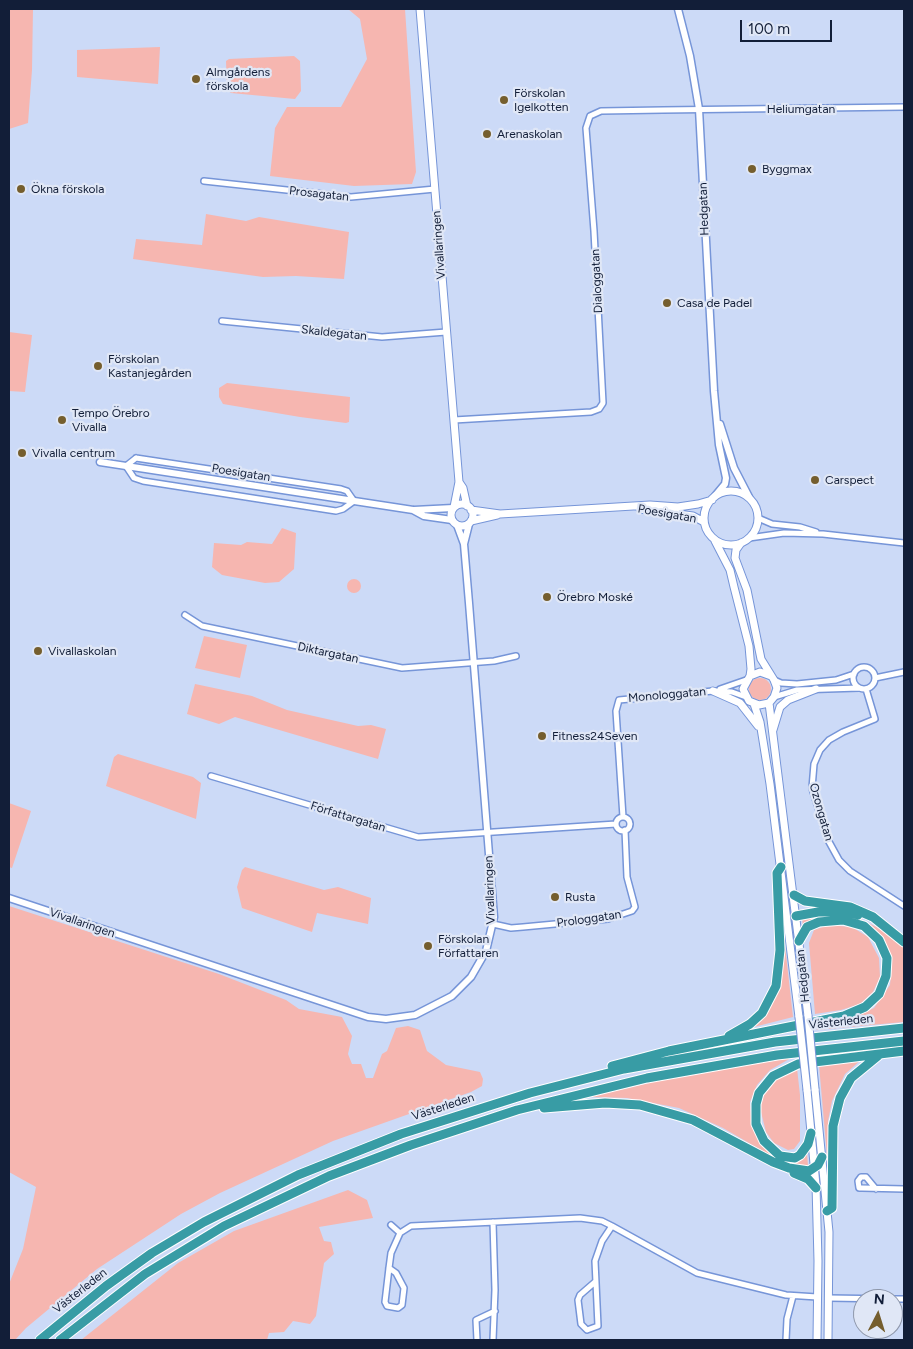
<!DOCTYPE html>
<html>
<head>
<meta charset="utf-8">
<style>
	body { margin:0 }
	#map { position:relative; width:913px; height:1349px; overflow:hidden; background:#ccdaf7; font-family:Figtree,sans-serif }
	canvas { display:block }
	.frame { position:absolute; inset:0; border:10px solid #121e38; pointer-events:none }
	.north { position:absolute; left:853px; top:1289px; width:50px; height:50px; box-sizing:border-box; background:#e0e7f6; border:1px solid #8e97aa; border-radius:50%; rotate:5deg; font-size:14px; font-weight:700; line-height:20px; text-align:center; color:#121e38 }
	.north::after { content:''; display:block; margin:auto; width:18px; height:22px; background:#755e2e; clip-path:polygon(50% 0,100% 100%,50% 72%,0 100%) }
	.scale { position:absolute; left:740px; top:20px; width:92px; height:22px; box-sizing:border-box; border:2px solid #121e38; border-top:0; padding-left:6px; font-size:15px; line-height:18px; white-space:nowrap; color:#121e38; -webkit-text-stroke:4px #e0e7f6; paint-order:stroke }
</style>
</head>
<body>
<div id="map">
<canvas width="913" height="1349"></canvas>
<div class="frame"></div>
<div class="north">N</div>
<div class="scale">100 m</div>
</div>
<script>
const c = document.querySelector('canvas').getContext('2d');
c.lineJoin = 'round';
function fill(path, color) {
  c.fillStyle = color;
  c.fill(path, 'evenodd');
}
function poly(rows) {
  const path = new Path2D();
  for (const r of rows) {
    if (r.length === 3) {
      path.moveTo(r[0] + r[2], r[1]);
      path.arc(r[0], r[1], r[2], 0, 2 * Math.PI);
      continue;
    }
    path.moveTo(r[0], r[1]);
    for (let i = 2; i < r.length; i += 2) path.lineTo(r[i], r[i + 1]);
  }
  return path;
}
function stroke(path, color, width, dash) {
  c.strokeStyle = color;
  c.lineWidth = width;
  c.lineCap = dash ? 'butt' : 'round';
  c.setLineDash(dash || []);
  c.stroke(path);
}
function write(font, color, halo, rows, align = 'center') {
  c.font = font + ' Figtree,sans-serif';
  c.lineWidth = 4.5;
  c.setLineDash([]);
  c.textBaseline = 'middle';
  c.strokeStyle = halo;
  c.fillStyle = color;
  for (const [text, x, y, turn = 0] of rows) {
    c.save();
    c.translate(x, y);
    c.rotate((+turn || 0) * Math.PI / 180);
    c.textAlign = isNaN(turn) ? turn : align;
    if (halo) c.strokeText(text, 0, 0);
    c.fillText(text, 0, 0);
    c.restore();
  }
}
const green = poly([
	[9,9,33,9,32,70,28,123,9,129],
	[348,9,405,9,416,172,412,184,354,186,270,176,275,128,287,107,341,107,367,59,360,19],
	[160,47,158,84,77,77,77,50],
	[294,56,300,61,301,91,295,99,231,93,227,89,226,61,229,59],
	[206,214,246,221,259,217,349,232,344,279,296,276,263,277,133,259,136,239,202,245],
	[9,332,32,335,25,392,9,391],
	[227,383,350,397,349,422,346,423,300,417,223,404,219,397,219,388],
	[282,528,296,533,294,569,279,582,265,583,222,575,212,567,214,543,241,545,247,542,272,544],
	[354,586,7],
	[204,636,247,645,240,678,195,668],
	[760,689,11],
	[195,684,252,696,287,710,358,726,371,725,386,729,378,759,235,717,219,724,187,714],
	[118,754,193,777,201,783,196,819,106,786,114,757],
	[9,803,31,811,12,868,9,867],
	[245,867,324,890,338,887,371,898,368,924,317,913,312,932,242,908,237,887,242,870],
	[9,906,219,974,286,1000,299,1009,342,1017,352,1036,348,1054,352,1064,361,1064,366,1078,373,1078,382,1054,387,1051,396,1028,408,1026,420,1030,427,1051,446,1065,480,1072,483,1079,482,1086,471,1092,333,1141,220,1193,181,1214,97,1269,26,1328,15,1340,9,1340,9,1284,23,1249,36,1187,9,1172],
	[781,910,793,1017,750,1028,770,1006],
	[811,915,855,916,886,932,904,946,904,1022,817,1030,816,1025,855,1017,874,1008,890,985,892,962,885,941,871,927,840,917,826,916,815,918,803,927,802,917],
	[828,925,852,927,868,937,879,958,880,977,873,992,860,1004,841,1010,815,1014,809,943,814,930],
	[791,1058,770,1070,757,1085,750,1102,751,1117,755,1132,765,1148,774,1156,801,1159,807,1153,808,1166,792,1165,775,1158,723,1128,679,1108,627,1098,589,1097,679,1076],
	[861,1060,845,1074,832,1101,828,1121,828,1167,819,1065],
	[797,1068,800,1095,800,1141,794,1149,788,1150,774,1143,766,1132,760,1108,765,1091,774,1080],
	[348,1190,367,1200,373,1218,319,1227,324,1241,331,1242,334,1254,324,1263,316,1316,310,1324,293,1321,284,1332,269,1333,267,1340,81,1340,178,1263,234,1231]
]);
const minor = poly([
	[204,181,351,197,435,189],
	[222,321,382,337,446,332],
	[454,420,591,412,599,409,603,403,594,231,586,128,590,116,601,111,663,110,904,107],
	[136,458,341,489,347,491,354,501,343,509,336,511,143,481,134,478,126,466,136,458],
	[758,518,772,524,800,527,816,532],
	[749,538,784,533,823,534,904,543],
	[185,615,202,626,402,668,494,661,516,656],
	[864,678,11],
	[875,678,904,672],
	[774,680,781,683,797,684,836,680,854,674],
	[720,689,746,680],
	[866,689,875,719,843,732,829,740,820,750,814,764,812,788,828,840,839,860,850,871,904,906],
	[774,697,797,690,859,688],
	[211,776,418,837,616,824],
	[623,817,616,711,619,700,713,691,732,692,746,697],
	[623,824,7],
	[493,924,511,928,523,927,608,919,632,911,635,907,627,877,625,830],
	[876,1189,866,1177,861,1177,858,1181,859,1188,862,1188,904,1189],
	[493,1222,495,1290,493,1340],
	[391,1225,400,1233],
	[389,1268,396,1273,404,1288,402,1305,398,1308,387,1306,385,1302,389,1268,391,1253,400,1233,411,1226,580,1218,602,1221,612,1226,697,1273,786,1295,817,1297],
	[595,1282,580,1295,578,1300,581,1324,587,1330,598,1326,595,1261,602,1241,612,1226],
	[829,1298,892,1299],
	[893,1299,904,1299],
	[477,1340,476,1320,495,1311],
	[786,1340,787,1319,793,1296]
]);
const tertiary = poly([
	[678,9,690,56,699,109,714,391,719,445,726,478,725,484,715,496],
	[720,424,734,468,749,497],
	[100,462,413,510,424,516,452,520],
	[414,510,453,508],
	[464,544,469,524],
	[9,898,368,1017,386,1019,415,1015,452,996,471,977,486,951,494,917,469,603,464,544,457,525]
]);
const secondary = poly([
	[420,9,459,482,454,507],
	[459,482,463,488,467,506],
	[731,518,27],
	[462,515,11],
	[640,509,693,516,704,522],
	[471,510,500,514,650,505,678,507,698,504,712,500],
	[471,521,497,515],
	[715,541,730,570,734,587,749,646,751,669,750,676],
	[741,543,736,550,735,558,747,590,761,659,774,680,777,688,774,697,769,703,759,705,749,701,743,689,750,676,760,672,771,676],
	[713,691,740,703,758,726],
	[769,703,808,1016],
	[754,704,760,722,770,784,799,1017],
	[773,730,780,707,788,700,816,689],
	[815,1089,829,1232,828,1340],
	[807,1090,816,1185,818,1261,817,1340]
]);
const motorway = poly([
	[794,895,805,901,850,907,873,917,904,942],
	[796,916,818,912,847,912,858,915],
	[729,1036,750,1024,762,1013,776,986,780,950,777,873,781,867],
	[612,1066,669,1051,844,1016,865,1007,879,994,886,976,887,958,879,940,864,926,843,920,819,922,807,927,799,941],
	[544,1108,605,1103,640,1105,693,1120,773,1162,789,1168,809,1171,818,1165,822,1157],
	[811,1133,808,1144,800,1155,795,1158,780,1156,764,1141,756,1124,756,1104,759,1093,773,1076,798,1064,904,1051],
	[794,1173,808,1179,816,1188],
	[827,1211,832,1208,833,1126,840,1098,851,1078,879,1055],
	[40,1340,106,1286,152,1253,204,1222,298,1175,401,1134,530,1093,624,1069,775,1042,904,1028],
	[60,1340,145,1274,224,1226,329,1176,411,1145,517,1110,647,1078,777,1055,904,1041]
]);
const secondaryBridge = poly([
	[808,1016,815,1089],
	[799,1017,807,1090]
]);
const markers = [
	[196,79,5,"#755e2e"],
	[504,100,5,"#755e2e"],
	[487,134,5,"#755e2e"],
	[752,169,5,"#755e2e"],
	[21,189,5,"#755e2e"],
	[667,303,5,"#755e2e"],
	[98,366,5,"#755e2e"],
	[62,420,5,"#755e2e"],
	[22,453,5,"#755e2e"],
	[815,480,5,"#755e2e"],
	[547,597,5,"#755e2e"],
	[38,651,5,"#755e2e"],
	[542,736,5,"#755e2e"],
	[555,897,5,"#755e2e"],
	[428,946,5,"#755e2e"]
];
const poiNames = [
	["Almgårdens",206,72],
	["förskola",206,86],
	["Förskolan",514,93],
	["Igelkotten",514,107],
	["Arenaskolan",497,134],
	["Byggmax",762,169],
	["Ökna förskola",31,189],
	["Casa de Padel",677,303],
	["Förskolan",108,359],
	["Kastanjegården",108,373],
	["Tempo Örebro",72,413],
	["Vivalla",72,427],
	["Vivalla centrum",32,453],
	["Carspect",825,480],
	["Örebro Moské",557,597],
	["Vivallaskolan",48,651],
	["Fitness24Seven",552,736],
	["Rusta",565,897],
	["Förskolan",438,939],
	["Författaren",438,953]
];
const streetNames = [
	["Heliumgatan",801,109],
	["Prosagatan",319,194,6],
	["Hedgatan",704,209,-92],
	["Vivallaringen",439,245,-94],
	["Dialoggatan",597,281,-93],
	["Skaldegatan",334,333,6],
	["Poesigatan",241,473,9],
	["Poesigatan",667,514,10],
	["Diktargatan",328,653,12],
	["Monologgatan",667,695,-5],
	["Ozongatan",821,812,74],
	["Författargatan",348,817,17],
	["Vivallaringen",490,890,-92],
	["Prologgatan",589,919,-8],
	["Vivallaringen",82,923,19],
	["Hedgatan",803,976,-96],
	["Västerleden",841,1022,-6],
	["Västerleden",443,1107,-18],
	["Västerleden",80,1291,-38]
];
fill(green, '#f6b6b0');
stroke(minor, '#7695d8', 8);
stroke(tertiary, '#7695d8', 9);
stroke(secondary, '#7695d8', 9);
stroke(motorway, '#fff', 11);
stroke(minor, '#fff', 5);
stroke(tertiary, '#fff', 6);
stroke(secondary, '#fff', 7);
stroke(motorway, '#389ca5', 9);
stroke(secondaryBridge, '#7695d8', 9, []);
stroke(secondaryBridge, '#fff', 7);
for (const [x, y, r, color] of markers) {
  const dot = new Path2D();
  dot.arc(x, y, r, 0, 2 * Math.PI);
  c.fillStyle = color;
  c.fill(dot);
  stroke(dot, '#e0e7f6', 2);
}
write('12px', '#121e38', '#e0e7f6', poiNames, 'left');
write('12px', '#121e38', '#e0e7f6', streetNames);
</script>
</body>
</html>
